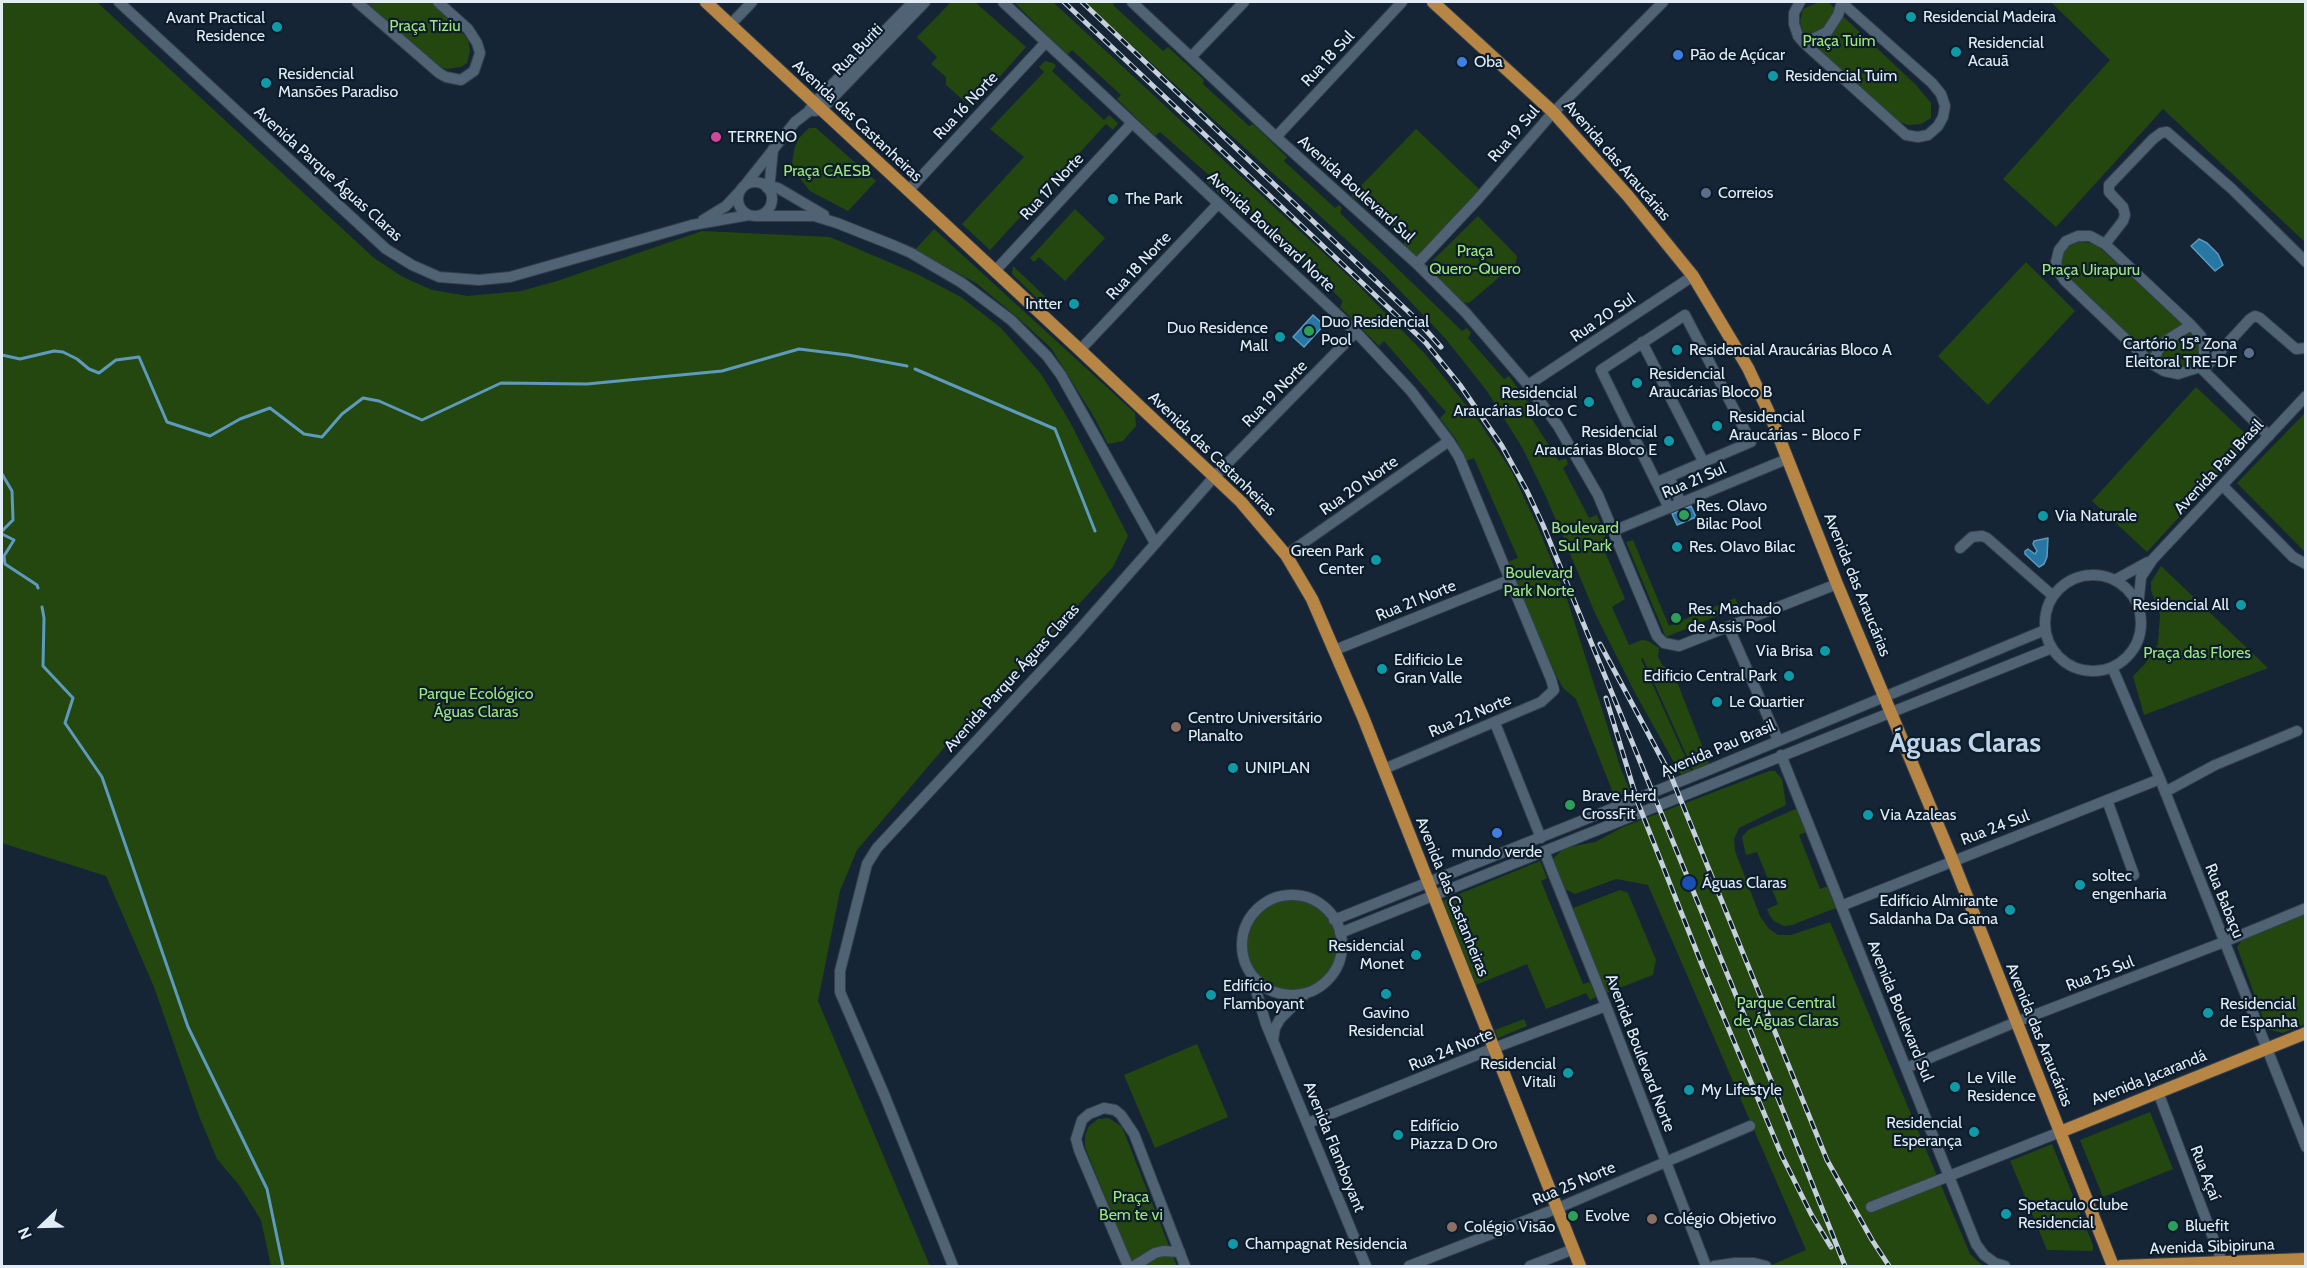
<!DOCTYPE html>
<html>
<head>
<meta charset="utf-8">
<style>
	body { margin:0 }
	#map { position:relative; width:2307px; height:1268px; overflow:hidden; background:#152535; font-family:Cabin,sans-serif }
	canvas { display:block }
	.frame { position:absolute; inset:0; border:3px solid #e2ecf7; pointer-events:none }
	.north { position:absolute; left:12px; top:1196px; width:60px; height:60px; -webkit-text-stroke:4px #0c1c2b; paint-order:stroke; rotate:247deg; font-size:16px; font-weight:700; line-height:24px; text-align:center; color:#e2ecf7 }
	.north::after { content:''; display:block; margin:auto; width:21px; height:27px; background:#e2ecf7; clip-path:polygon(50% 0,100% 100%,50% 72%,0 100%) }
</style>
</head>
<body>
<div id="map">
<canvas width="2307" height="1268"></canvas>
<div class="frame"></div>
<div class="north">N</div>
</div>
<script>
const c = document.querySelector('canvas').getContext('2d');
c.lineJoin = 'round';
function fill(path, color) {
  c.fillStyle = color;
  c.fill(path, 'evenodd');
}
function poly(rows) {
  const path = new Path2D();
  for (const r of rows) {
    if (r.length === 3) {
      path.moveTo(r[0] + r[2], r[1]);
      path.arc(r[0], r[1], r[2], 0, 2 * Math.PI);
      continue;
    }
    path.moveTo(r[0], r[1]);
    for (let i = 2; i < r.length; i += 2) path.lineTo(r[i], r[i + 1]);
  }
  return path;
}
function stroke(path, color, width, dash) {
  c.strokeStyle = color;
  c.lineWidth = width;
  c.lineCap = dash ? 'butt' : 'round';
  c.setLineDash(dash || []);
  c.stroke(path);
}
function write(font, color, halo, rows, align = 'center') {
  c.font = font + ' Cabin,sans-serif';
  c.lineWidth = 4.5;
  c.setLineDash([]);
  c.textBaseline = 'middle';
  c.strokeStyle = halo;
  c.fillStyle = color;
  for (const [text, x, y, turn = 0] of rows) {
    c.save();
    c.translate(x, y);
    c.rotate((+turn || 0) * Math.PI / 180);
    c.textAlign = isNaN(turn) ? turn : align;
    if (halo) c.strokeText(text, 0, 0);
    c.fillText(text, 0, 0);
    c.restore();
  }
}
const green = poly([
	[2,2,97,2,374,258,403,277,432,290,468,296,521,291,557,281,702,231,830,237,919,275,961,297,1001,328,1041,374,1070,422,1128,536,1113,567,1002,688,960,729,857,850,840,891,818,1001,930,1266,271,1266,261,1220,239,1185,217,1159,199,1116,154,987,106,876,2,843],
	[366,2,432,2,468,39,470,51,467,63,461,67,447,69,439,67],
	[951,2,975,2,1026,47,972,108,946,85,946,77,931,64,937,57,917,37],
	[1014,2,1053,2,1357,284,1426,355,1478,420,1512,472,1537,525,1566,596,1621,769,1630,791,1615,798,1576,699,1563,688,1556,675,1507,562,1518,558,1474,458,1466,461,1456,439,1440,418,1446,412,1384,341,1379,346,1340,307,1343,301,1249,211,1244,217,1206,181,1210,176,1160,132,1155,136,1117,99,1121,95,1072,50,1067,55],
	[1084,2,1115,2,1113,5,1163,51,1168,47,1204,80,1203,84,1249,126,1253,124,1287,157,1284,161,1335,208,1339,205,1342,208,1340,213,1462,331,1467,328,1471,333,1468,338,1504,379,1509,376,1533,409,1528,413,1559,461,1566,458,1568,464,1563,468,1589,518,1597,515,1610,548,1605,552,1625,599,1612,607,1629,645,1642,640,1648,641,1659,648,1658,657,1663,666,1672,669,1710,766,1694,772,1643,658,1641,659,1691,770,1681,775,1634,691,1595,613,1547,499,1523,449,1487,391,1445,338,1384,274],
	[1819,2,1829,3,1916,85,1931,103,1931,118,1921,124,1908,125,1895,120,1804,37,1800,21,1803,9],
	[2051,2,2305,2,2305,242,2163,109,2056,227,2003,179,2110,60],
	[1045,61,1053,63,1056,66,1052,71,1104,120,1109,115,1118,123,1113,130,1106,124,990,250,962,224,1024,157,990,129,1044,72,1039,67],
	[809,128,816,128,876,181,848,211,810,191,798,176,792,163,794,150,798,139],
	[1416,129,1480,190,1417,258,1403,245,1406,239,1360,196,1357,200,1351,196],
	[1075,209,1105,238,1065,281,1039,257,1034,262,1030,258],
	[1478,216,1517,256,1516,263,1469,303,1461,302,1429,272,1427,266],
	[934,229,1135,413,1136,426,1123,441,1108,444,1094,417,1051,348,1017,317,976,283,915,250],
	[2078,241,2096,244,2193,334,2198,341,2199,356,2188,370,2174,374,2161,366,2062,274,2061,255,2068,247],
	[2026,262,2075,311,1988,405,1938,356],
	[1013,266,1050,301,1041,302,1012,274],
	[2196,387,2251,439,2147,552,2092,501],
	[2305,413,2305,552,2237,483],
	[1633,540,1669,626,1735,598,1739,607,1666,637,1626,542],
	[2161,566,2268,668,2144,715,2133,676,2145,664,2158,644,2160,615,2151,590,2151,582],
	[1769,771,1775,771,1782,779,1786,805,1739,828,1734,839,1735,851,1760,916,1768,928,1778,935,1791,935,1830,922,1970,1254,1983,1266,1769,1266,1806,1250,1648,885,1616,879,1575,894,1563,888,1552,860,1564,848,1595,842,1623,827],
	[1802,806,1811,830,1799,835,1820,889,1833,884,1841,906,1792,925,1784,926,1774,921,1770,916,1767,909,1778,904,1757,852,1746,855,1742,837,1748,830],
	[1540,861,1547,878,1541,881,1583,984,1590,982,1596,997,1590,1000,1586,993,1546,1009,1527,964,1476,985,1442,901],
	[1620,890,1628,893,1656,960,1653,975,1606,993,1573,908],
	[1292,944,47],
	[2305,912,2305,1024,2283,1033,2267,1029,2237,947,2244,937],
	[1524,1019,1527,1026,1498,1038,1495,1030],
	[1197,1044,1228,1117,1155,1148,1124,1075],
	[2150,1112,2173,1169,2103,1197,2080,1140],
	[1109,1118,1122,1127,1177,1266,1133,1266,1085,1147,1085,1135,1089,1126,1098,1119],
	[2052,1144,2093,1245,2093,1251,2047,1250,2012,1165,2010,1161]
]);
const water = poly([
	[2199,239,2207,243,2218,254,2223,265,2215,271,2191,246,2199,239],
	[1313,315,1324,325,1304,347,1293,337,1313,315],
	[1691,506,1696,517,1677,525,1672,514,1691,506],
	[2048,538,2047,557,2044,564,2039,567,2025,554,2025,551,2028,549,2035,554,2037,551,2033,544,2034,541,2048,538]
]);
const stream = poly([
	[2,355,20,359,54,351,63,352,77,359,89,369,99,373,116,360,139,357,167,422,210,436,240,419,270,408,304,434,322,437,342,414,363,398,379,401,422,420,501,383,587,384,722,371,799,349,848,355,907,366],
	[915,369,1055,429,1095,531],
	[2,474,12,491,13,520,2,531],
	[2,534,14,540,4,556,5,564,37,585,38,588],
	[42,607,44,618,43,666,73,698,65,723,102,777,188,1027,267,1189,283,1266]
]);
const minor = poly([
	[119,2,386,249,412,265,439,277,479,280,510,277,692,225,749,215],
	[357,2,439,73,446,77,461,80,474,71,480,53,477,43,468,29,438,2],
	[1003,2,1356,332,1411,391,1449,441,1459,457,1551,679,1554,690,1541,702,1384,769],
	[1132,2,1276,137,1417,264,1466,313,1528,385,1558,426,1598,495,1657,636,1664,643,1679,646,1837,584],
	[1800,2,1794,13,1794,24,1798,36,1804,43,1906,135,1918,137,1928,135,1938,126,1943,117,1945,106,1941,94,1932,83,1841,2],
	[730,25,752,2],
	[1804,43,1827,32,1838,15,1842,2],
	[1192,56,1244,2],
	[814,111,821,110,925,2],
	[1276,137,1402,2],
	[755,199,17],
	[745,185,795,122,808,112,814,103,913,2],
	[766,186,770,180,773,149],
	[767,188,771,186,778,188,824,215],
	[908,191,1046,42],
	[757,216,814,216,837,223,895,246,911,253,962,283,1011,320,1047,356,1061,375,1155,543],
	[703,220,726,206,739,192],
	[2078,236,2090,236,2105,244,2191,325,2201,336,2204,345,2204,359,2200,367,2178,374,2164,371,2152,364,2065,281,2058,271,2056,262,2059,250,2066,241,2078,236],
	[2105,244,2123,221,2125,215,2123,207,2109,192,2109,185,2153,139,2161,133,2167,132,2232,189,2306,262],
	[1417,264,1478,199,1549,117,1663,2],
	[995,271,1132,123],
	[1642,342,1704,463],
	[1080,350,1218,204],
	[2152,364,2158,350,2167,340,2191,325],
	[2200,367,2269,436],
	[2203,370,2250,319,2255,316,2260,318,2296,349,2306,348],
	[1528,385,1693,276],
	[1669,477,1681,503],
	[1657,482,1751,442,1685,315,1601,370,1669,508],
	[2223,486,2293,557,2306,564],
	[1613,531,1787,459],
	[1960,548,1972,537,1982,536,1987,538,2053,596],
	[1286,555,1449,441],
	[2093,623,48],
	[2115,580,2148,562],
	[2138,607,2141,577,2153,559,2306,396],
	[1729,628,1778,740],
	[1335,650,1509,580],
	[2112,667,2160,779,2306,1147],
	[1495,723,1541,838],
	[1781,755,1976,1244,1984,1255,1995,1263,2005,1266],
	[2165,792,2215,765,2297,731],
	[2107,800,2134,875],
	[1544,851,1606,1006,1706,1266],
	[1292,945,50],
	[1841,906,2160,779],
	[1334,920,1711,769,2045,630],
	[1340,933,2052,648],
	[1252,977,1266,1024,1366,1266],
	[1273,1040,1275,1028,1280,1019,1305,994],
	[1906,1068,2016,1022,2224,942,2306,908],
	[2158,1092,2223,1264],
	[1308,1123,1494,1048,1606,1006],
	[1871,1207,2060,1132],
	[953,1266,884,1094,840,992,840,971,867,864,877,848,1073,637,1214,477,1356,332],
	[1128,1266,1079,1150,1076,1139,1082,1120,1089,1114,1104,1108,1115,1110,1121,1115,1134,1134,1185,1266],
	[1134,1266,1155,1253,1163,1251,1180,1252],
	[1409,1266,1558,1208,1750,1126],
	[1530,1266,1574,1249],
	[1714,1266,1735,1263,1754,1263,1766,1266]
]);
const major = poly([
	[706,2,1080,350,1241,502,1286,555,1312,599,1363,717,1580,1266],
	[1433,2,1553,112,1628,196,1693,276,1748,368,1771,417,1837,584,1953,861,2113,1266],
	[2060,1132,2306,1033],
	[2121,1266,2306,1259]
]);
const rail = poly([
	[1064,2,1426,343,1460,385,1502,446,1527,491,1543,525,1774,1088,1845,1266],
	[1082,2,1415,318,1441,347],
	[1600,644,1671,776,1827,1160,1872,1240,1889,1266],
	[1606,698,1638,803,1704,970,1782,1156,1811,1214,1831,1247]
]);
const markers = [
	[1911,17,6,"#0f9aa8"],
	[277,27,6,"#0f9aa8"],
	[1956,52,6,"#0f9aa8"],
	[1678,55,6,"#3f7fe0"],
	[1462,62,6,"#3f7fe0"],
	[1773,76,6,"#0f9aa8"],
	[266,83,6,"#0f9aa8"],
	[716,137,6,"#d1479c"],
	[1706,193,6,"#5c6f8a"],
	[1113,199,6,"#0f9aa8"],
	[1074,304,6,"#0f9aa8"],
	[1309,331,6,"#2e9e5b"],
	[1280,337,6,"#0f9aa8"],
	[1677,350,6,"#0f9aa8"],
	[2249,353,6,"#5c6f8a"],
	[1637,383,6,"#0f9aa8"],
	[1589,402,6,"#0f9aa8"],
	[1717,426,6,"#0f9aa8"],
	[1669,441,6,"#0f9aa8"],
	[1684,515,6,"#2e9e5b"],
	[2043,516,6,"#0f9aa8"],
	[1677,547,6,"#0f9aa8"],
	[1376,560,6,"#0f9aa8"],
	[2241,605,6,"#0f9aa8"],
	[1676,618,6,"#2e9e5b"],
	[1825,651,6,"#0f9aa8"],
	[1382,669,6,"#0f9aa8"],
	[1789,676,6,"#0f9aa8"],
	[1717,702,6,"#0f9aa8"],
	[1176,727,6,"#8d6e63"],
	[1233,768,6,"#0f9aa8"],
	[1570,805,6,"#2e9e5b"],
	[1868,815,6,"#0f9aa8"],
	[1497,833,6,"#3f7fe0"],
	[1689,883,8,"#1a4fb4"],
	[2080,885,6,"#0f9aa8"],
	[2010,910,6,"#0f9aa8"],
	[1416,955,6,"#0f9aa8"],
	[1386,994,6,"#0f9aa8"],
	[1211,995,6,"#0f9aa8"],
	[2208,1013,6,"#0f9aa8"],
	[1568,1073,6,"#0f9aa8"],
	[1955,1087,6,"#0f9aa8"],
	[1689,1090,6,"#0f9aa8"],
	[1974,1132,6,"#0f9aa8"],
	[1398,1135,6,"#0f9aa8"],
	[2006,1214,6,"#0f9aa8"],
	[1573,1216,6,"#2e9e5b"],
	[1652,1219,6,"#8d6e63"],
	[2173,1226,6,"#2e9e5b"],
	[1452,1227,6,"#8d6e63"],
	[1233,1244,6,"#0f9aa8"]
];
const poiNames = [
	["Residencial Madeira",1923,17],
	["Avant Practical",265,18,"right"],
	["Residence",265,36,"right"],
	["Residencial",1968,43],
	["Acauã",1968,61],
	["Pão de Açúcar",1690,55],
	["Oba",1474,62],
	["Residencial",278,74],
	["Mansões Paradiso",278,92],
	["Residencial Tuim",1785,76],
	["TERRENO",728,137],
	["Correios",1718,193],
	["The Park",1125,199],
	["Intter",1062,304,"right"],
	["Duo Residencial",1321,322],
	["Pool",1321,340],
	["Duo Residence",1268,328,"right"],
	["Mall",1268,346,"right"],
	["Cartório 15ª Zona",2237,344,"right"],
	["Eleitoral TRE-DF",2237,362,"right"],
	["Residencial Araucárias Bloco A",1689,350],
	["Residencial",1649,374],
	["Araucárias Bloco B",1649,392],
	["Residencial",1577,393,"right"],
	["Araucárias Bloco C",1577,411,"right"],
	["Residencial",1729,417],
	["Araucárias - Bloco F",1729,435],
	["Residencial",1657,432,"right"],
	["Araucárias Bloco E",1657,450,"right"],
	["Res. Olavo",1696,506],
	["Bilac Pool",1696,524],
	["Via Naturale",2055,516],
	["Res. OIavo Bilac",1689,547],
	["Green Park",1364,551,"right"],
	["Center",1364,569,"right"],
	["Residencial All",2229,605,"right"],
	["Res. Machado",1688,609],
	["de Assis Pool",1688,627],
	["Via Brisa",1813,651,"right"],
	["Edificio Le",1394,660],
	["Gran Valle",1394,678],
	["Edificio Central Park",1777,676,"right"],
	["Le Quartier",1729,702],
	["Centro Universitário",1188,718],
	["Planalto",1188,736],
	["UNIPLAN",1245,768],
	["Brave Herd",1582,796],
	["CrossFit",1582,814],
	["Via Azaleas",1880,815],
	["mundo verde",1497,852,"center"],
	["soltec",2092,876],
	["engenharia",2092,894],
	["Águas Claras",1702,883],
	["Edifício Almirante",1998,901,"right"],
	["Saldanha Da Gama",1998,919,"right"],
	["Residencial",1404,946,"right"],
	["Monet",1404,964,"right"],
	["Edifício",1223,986],
	["Flamboyant",1223,1004],
	["Residencial",2220,1004],
	["de Espanha",2220,1022],
	["Gavino",1386,1013,"center"],
	["Residencial",1386,1031,"center"],
	["Residencial",1556,1064,"right"],
	["Vitali",1556,1082,"right"],
	["Le Ville",1967,1078],
	["Residence",1967,1096],
	["My Lifestyle",1701,1090],
	["Residencial",1962,1123,"right"],
	["Esperança",1962,1141,"right"],
	["Edifício",1410,1126],
	["Piazza D Oro",1410,1144],
	["Spetaculo Clube",2018,1205],
	["Residencial",2018,1223],
	["Evolve",1585,1216],
	["Colégio Objetivo",1664,1219],
	["Bluefit",2185,1226],
	["Colégio Visão",1464,1227],
	["Champagnat Residencia",1245,1244]
];
const parkNames = [
	["Praça Tiziu",425,26],
	["Praça Tuim",1839,41],
	["Praça CAESB",827,171],
	["Praça",1475,251],
	["Quero-Quero",1475,269],
	["Praça Uirapuru",2091,270],
	["Boulevard",1585,528],
	["Sul Park",1585,546],
	["Boulevard",1539,573],
	["Park Norte",1539,591],
	["Praça das Flores",2197,653],
	["Parque Ecológico",476,694],
	["Águas Claras",476,712],
	["Parque Central",1786,1003],
	["de Águas Claras",1786,1021],
	["Praça",1131,1197],
	["Bem te vi",1131,1215]
];
const streetNames = [
	["Rua Buriti",858,50,-46],
	["Rua 18 Sul",1328,59,-47],
	["Rua 16 Norte",966,106,-47],
	["Avenida das Castanheiras",857,121,43],
	["Rua 19 Sul",1514,134,-49],
	["Avenida das Araucárias",1617,161,49],
	["Avenida Parque Águas Claras",328,174,42],
	["Rua 17 Norte",1052,187,-47],
	["Avenida Boulevard Sul",1356,189,42],
	["Avenida Boulevard Norte",1271,232,43],
	["Rua 18 Norte",1139,266,-47],
	["Rua 20 Sul",1603,318,-34],
	["Rua 19 Norte",1275,394,-46],
	["Avenida das Castanheiras",1212,454,44],
	["Avenida Pau Brasil",2219,467,-47],
	["Rua 21 Sul",1694,481,-23],
	["Rua 20 Norte",1359,486,-35],
	["Avenida das Araucárias",1857,585,68],
	["Rua 21 Norte",1416,601,-22],
	["Avenida Parque Águas Claras",1012,678,-48],
	["Rua 22 Norte",1470,716,-23],
	["Avenida Pau Brasil",1718,749,-23],
	["Rua 24 Sul",1995,828,-21],
	["Avenida das Castanheiras",1452,897,68],
	["Rua Babaçu",2224,901,68],
	["Rua 25 Sul",2100,974,-21],
	["Avenida Boulevard Sul",1900,1011,68],
	["Avenida das Araucárias",2039,1035,68],
	["Rua 24 Norte",1451,1050,-22],
	["Avenida Boulevard Norte",1640,1053,69],
	["Avenida Jacarandá",2149,1078,-22],
	["Avenida Flamboyant",1334,1147,68],
	["Rua Açaí",2205,1173,69],
	["Rua 25 Norte",1574,1184,-23],
	["Avenida Sibipiruna",2212,1247,-2]
];
const townNames = [
	["Águas Claras",1965,744]
];
fill(green, '#244710');
fill(water, '#2677a4');
stroke(water, '#5e9abd', 1.5);
stroke(stream, '#5e9abd', 3);
stroke(minor, '#333f4c', 12);
stroke(major, '#333f4c', 14);
stroke(minor, '#506375', 10);
stroke(major, '#b88644', 12);
stroke(rail, '#c5d0dc', 5);
stroke(rail, '#0c1c2b', 3, [9]);
for (const [x, y, r, color] of markers) {
  const dot = new Path2D();
  dot.arc(x, y, r, 0, 2 * Math.PI);
  c.fillStyle = color;
  c.fill(dot);
  stroke(dot, '#0c1c2b', 2);
}
write('16px', '#e2ecf7', '#0c1c2b', poiNames, 'left');
write('16px', '#9ee87b', '#0c1c2b', parkNames);
write('16px', '#e2ecf7', '#0c1c2b', streetNames);
write('bold 28px', '#bfd4e9', '#0c1c2b', townNames);
</script>
</body>
</html>
